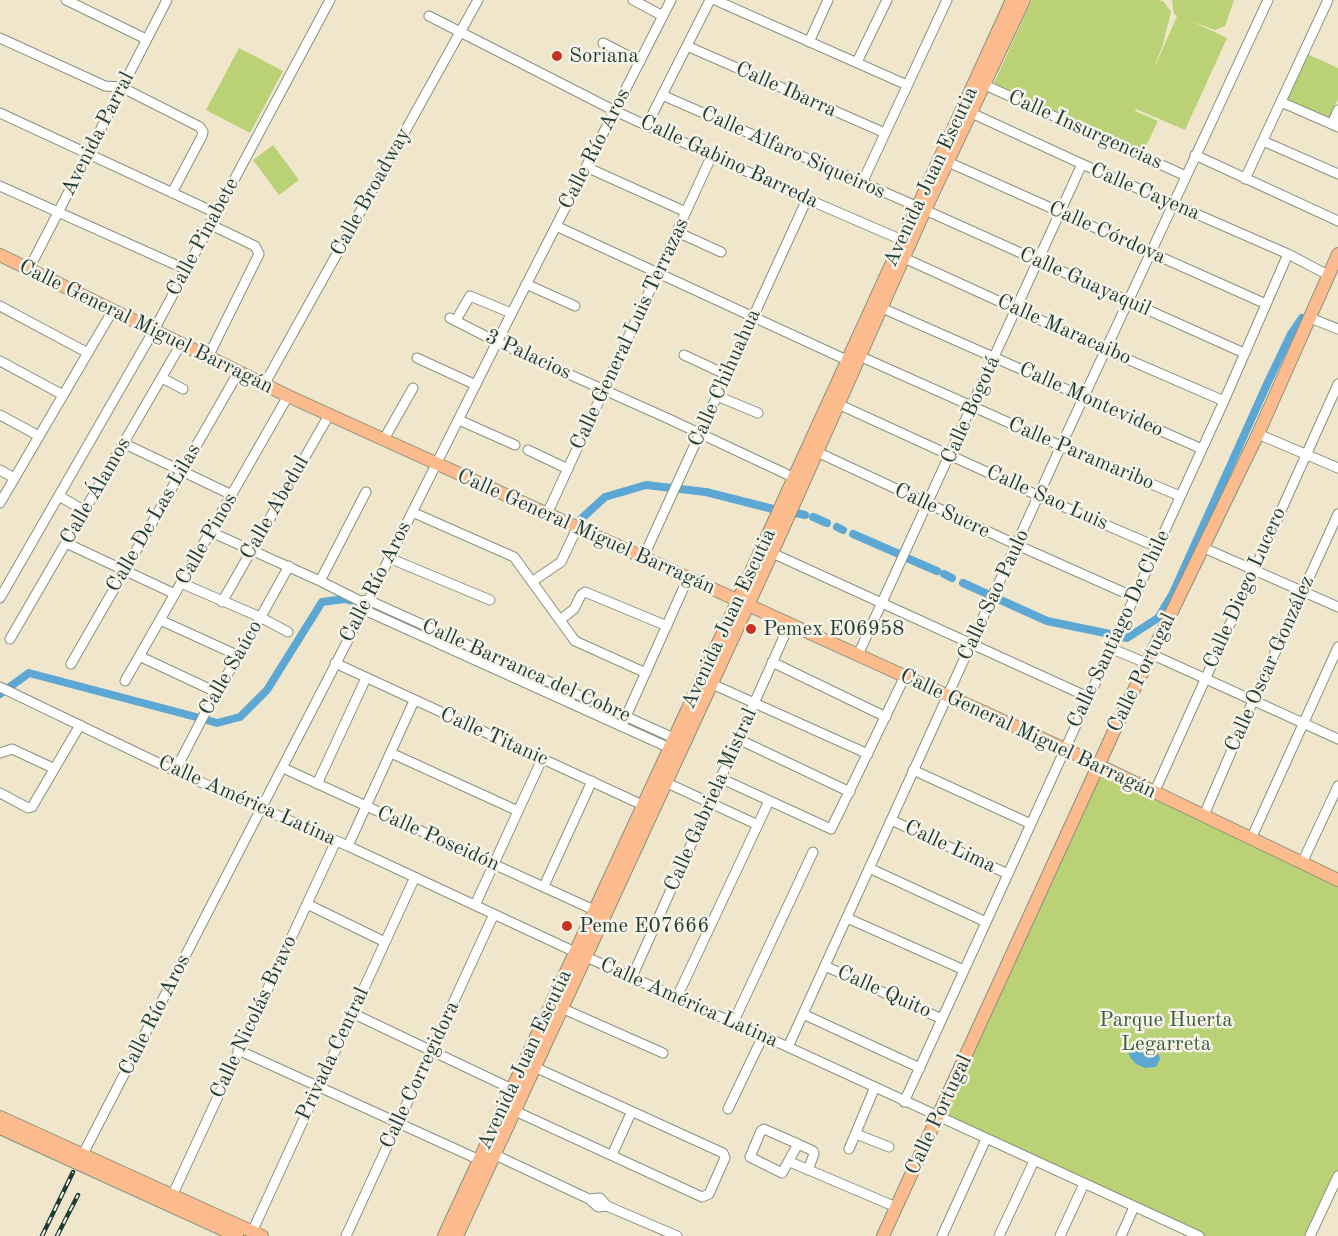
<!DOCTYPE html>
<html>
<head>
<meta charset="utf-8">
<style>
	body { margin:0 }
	canvas { display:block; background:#efe6cb }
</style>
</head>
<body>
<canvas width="1338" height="1236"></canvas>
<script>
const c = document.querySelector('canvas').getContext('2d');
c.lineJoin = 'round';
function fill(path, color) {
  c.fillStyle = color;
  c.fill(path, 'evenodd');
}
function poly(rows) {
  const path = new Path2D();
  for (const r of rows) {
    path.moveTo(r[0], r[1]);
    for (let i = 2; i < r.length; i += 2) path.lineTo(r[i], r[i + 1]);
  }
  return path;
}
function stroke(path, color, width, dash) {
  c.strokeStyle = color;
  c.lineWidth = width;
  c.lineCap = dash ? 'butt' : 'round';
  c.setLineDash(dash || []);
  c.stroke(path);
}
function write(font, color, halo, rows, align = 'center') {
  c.font = font + ' "Old Standard TT",serif';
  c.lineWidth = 5;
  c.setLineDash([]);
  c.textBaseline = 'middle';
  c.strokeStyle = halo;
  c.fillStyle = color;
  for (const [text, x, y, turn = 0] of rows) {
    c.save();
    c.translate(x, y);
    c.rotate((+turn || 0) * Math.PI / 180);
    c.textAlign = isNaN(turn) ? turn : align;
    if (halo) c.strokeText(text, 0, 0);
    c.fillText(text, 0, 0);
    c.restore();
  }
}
const green = poly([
	[1032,0,1159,0,1164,2,1171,12,1163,44,1153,71,1177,16,1174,14,1172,0,1234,0,1225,26,1215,30,1191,21,1227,38,1185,130,1136,109,1135,111,1158,121,1144,150,994,83],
	[239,48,283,71,250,133,206,110],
	[1307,54,1338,68,1338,99,1329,118,1287,99],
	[273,145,299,180,279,195,253,160],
	[1099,764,1338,880,1338,1176,1310,1236,1199,1236,937,1118]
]);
const water = poly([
	[1141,1042,1151,1047,1159,1055,1160,1059,1156,1067,1145,1068,1136,1064,1130,1057,1127,1049,1129,1046]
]);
const canal = poly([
	[796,513,805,515],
	[813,517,827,523],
	[581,519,605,497,646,485,706,492,773,509],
	[837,527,843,530],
	[853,534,899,554],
	[909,559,937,571],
	[944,574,952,578],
	[963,583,1047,621,1110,634],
	[366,606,452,642],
	[1122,637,1127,638,1158,618,1173,593,1268,382,1291,334,1302,318],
	[0,694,29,673,196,717],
	[207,720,217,723,240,717,267,690,322,602,345,599,352,601]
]);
const minor = poly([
	[66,0,146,39],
	[633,0,663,16],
	[715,0,907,85],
	[429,16,615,111,807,199,902,240],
	[0,38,105,86,121,87,200,127,203,132,202,136,172,193],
	[809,42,828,0],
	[603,43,640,62],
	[687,46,885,133],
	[857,62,887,0],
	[985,85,1186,176],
	[662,95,925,210,1244,353],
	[1281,102,1338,127],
	[967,111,1082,164,1288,254,1328,275],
	[0,113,216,213],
	[1332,124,1338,110],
	[647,125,710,0],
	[1263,141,1338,174],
	[1195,155,1338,221],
	[948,162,1266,304],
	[586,167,686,212],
	[1245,179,1328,0],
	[862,183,947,0],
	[0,186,185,269],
	[556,226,851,362],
	[677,232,721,252],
	[904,258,1106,350,1224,401],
	[29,269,167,0],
	[526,284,575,306],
	[0,306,88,353],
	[882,308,1202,449],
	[450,318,497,342,669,419,799,480],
	[1310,318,1338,329],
	[456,320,470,296,511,313],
	[855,354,1061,446,1180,496],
	[684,355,727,375],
	[208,357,259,254,255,246,209,224],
	[417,358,476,385],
	[0,361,63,395],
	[162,378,183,389],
	[264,385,478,0],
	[717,396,758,413],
	[838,404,1039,496,1157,547],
	[0,415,39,436],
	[459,420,515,445],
	[1258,434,1338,468],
	[384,439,413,388],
	[123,443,232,495],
	[528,450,568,469],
	[817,452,1017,545,1134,597],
	[0,470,14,478],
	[59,496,85,511],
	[0,503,113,310],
	[412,512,514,557,575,641,646,673],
	[547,514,712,155],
	[211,532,320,581,360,601,364,609,371,613,674,750],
	[66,543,175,594],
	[1204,548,1338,607],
	[772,553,1088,697],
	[389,558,490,600],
	[643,558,807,199],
	[320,581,366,492],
	[533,581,561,562,577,528],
	[181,583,260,617,288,632],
	[0,598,154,330,330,0],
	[362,601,368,600,678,740],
	[222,602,329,415],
	[160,620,239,656],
	[560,620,574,609,581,595,585,592,667,626],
	[10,639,181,344],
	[1110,648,1146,663],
	[1151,654,1338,739],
	[858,655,1082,164],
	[139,656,216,692],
	[772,662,886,717],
	[335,663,649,808],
	[71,664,238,373],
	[125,681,288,396],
	[712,684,868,754],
	[0,687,175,771,348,846,575,952,788,1047,1199,1236],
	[624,721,688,578],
	[738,739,850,792],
	[0,753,12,749,53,768],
	[391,753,518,811],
	[283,768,594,910],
	[913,770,1031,824],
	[175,771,216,692,239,656,289,566],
	[720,778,831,829,905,676],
	[665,782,758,825],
	[317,784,366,678],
	[0,793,28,808,32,807,80,725],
	[1154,793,1338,384],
	[1204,815,1253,701,1338,514],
	[891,820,1008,874],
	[1251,839,1338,647],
	[348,846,414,701],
	[1302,863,1338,786],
	[869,868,986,922],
	[544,886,592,781],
	[307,904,385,942],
	[475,905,542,759],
	[847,918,964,970],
	[825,966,942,1019],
	[632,977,790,623],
	[677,997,769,801],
	[559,1007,663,1053],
	[352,1013,512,1089],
	[803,1014,920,1068],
	[733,1023,813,852],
	[788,1047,1061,446,1268,0],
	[238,1050,484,1162],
	[904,1102,1224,401,1288,254],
	[728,1109,763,1036],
	[515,1111,702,1197,709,1194,725,1158,723,1153,530,1065],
	[856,1134,889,1147],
	[798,1144,782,1173,750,1157,761,1131,764,1129,798,1144,813,1151,814,1154,808,1170],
	[849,1149,875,1087],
	[489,1152,589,1199,598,1207,607,1206,677,1236],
	[612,1155,631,1113],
	[81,1158,364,609,497,342,671,0],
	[790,1162,896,1207],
	[173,1194,336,841],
	[589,1199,600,1198,607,1206],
	[252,1232,415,877],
	[346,1236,494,914],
	[942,1236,986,1139],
	[999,1236,1034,1161],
	[1060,1236,1084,1184],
	[1121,1236,1134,1207],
	[1310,1236,1338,1176]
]);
const major = poly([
	[0,255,288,396,1065,749,1338,880],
	[0,1117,262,1236],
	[0,1128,237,1236],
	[444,1236,738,600,1012,0],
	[457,1236,772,553,925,210,1024,0],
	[883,1236,1115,729,1258,434,1338,254]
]);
const rail = poly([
	[42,1236,73,1172],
	[57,1236,78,1195]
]);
const markers = [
	[557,56,6,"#c8321e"],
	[751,629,6,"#c8321e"],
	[567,926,6,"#c8321e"]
];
const poiNames = [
	["Soriana",569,56],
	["Pemex E06958",763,629],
	["Peme E07666",579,926]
];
const streetNames = [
	["Calle Ibarra",786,90,24],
	["Calle Insurgencias",1085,130,24],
	["Avenida Parral",98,134,-63],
	["Calle Río Aros",595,149,-63],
	["Calle Alfaro Siqueiros",793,153,24],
	["Calle Gabino Barreda",729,162,25],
	["Avenida Juan Escutia",931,177,-65],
	["Calle Broadway",371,192,-61],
	["Calle Cayena",1145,192,23],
	["Calle Córdova",1107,233,24],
	["Calle Pinabete",203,237,-62],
	["Calle Guayaquil",1085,282,24],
	["Calle General Miguel Barragán",146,327,26],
	["Calle Maracaibo",1064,330,24],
	["Calle General Luis Terrazas",630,334,-65],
	["3 Palacios",528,355,25],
	["Calle Chihuahua",725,378,-66],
	["Calle Montevideo",1091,400,24],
	["Calle Bogotá",971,410,-66],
	["Calle Paramaribo",1081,454,23],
	["Calle Álamos",96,491,-60],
	["Calle Sao Luis",1047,498,24],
	["Calle Abedul",275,508,-60],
	["Calle Sucre",942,511,25],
	["Calle De Las Lilas",154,518,-60],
	["Calle General Miguel Barragán",586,532,24],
	["Calle Pinos",207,539,-60],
	["Calle Río Aros",376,582,-63],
	["Calle Diego Lucero",1245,588,-66],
	["Calle Sao Paulo",994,595,-65],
	["Avenida Juan Escutia",729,619,-65],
	["Calle Santiago De Chile",1119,629,-65],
	["Calle Oscar González",1270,664,-66],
	["Calle Saúco",231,668,-60],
	["Calle Barranca del Cobre",526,671,24],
	["Calle Portugal",1142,673,-64],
	["Calle General Miguel Barragán",1028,734,25],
	["Calle Titanic",494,737,24],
	["Calle Gabriela Mistral",711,800,-66],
	["Calle América Latina",247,801,24],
	["Calle Poseidón",438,839,24],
	["Calle Lima",950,847,25],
	["Calle Quito",884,992,24],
	["Calle América Latina",689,1003,24],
	["Calle Río Aros",155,1015,-63],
	["Calle Nicolás Bravo",254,1017,-65],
	["Privada Central",333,1054,-65],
	["Avenida Juan Escutia",525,1060,-65],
	["Calle Corregidora",420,1075,-65],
	["Calle Portugal",939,1115,-65]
];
const parkNames = [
	["Parque Huerta",1166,1020],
	["Legarreta",1166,1044]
];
fill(green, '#bbd176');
fill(water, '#5da7d5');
stroke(canal, '#5da7d5', 8);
stroke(minor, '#879280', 11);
stroke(major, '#879280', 14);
stroke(minor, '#fff', 9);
stroke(major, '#fbbb8c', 12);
stroke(rail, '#1f3d34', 4.5);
stroke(rail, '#f7f3e8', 2, [7]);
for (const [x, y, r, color] of markers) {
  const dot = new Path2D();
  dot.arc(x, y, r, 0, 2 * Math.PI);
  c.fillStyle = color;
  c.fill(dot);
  stroke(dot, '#f7f3e8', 2);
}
write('21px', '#1f3d34', '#f7f3e8', poiNames, 'left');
write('21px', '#1f3d34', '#f7f3e8', streetNames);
write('21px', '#3e5b41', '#f7f3e8', parkNames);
</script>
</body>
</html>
